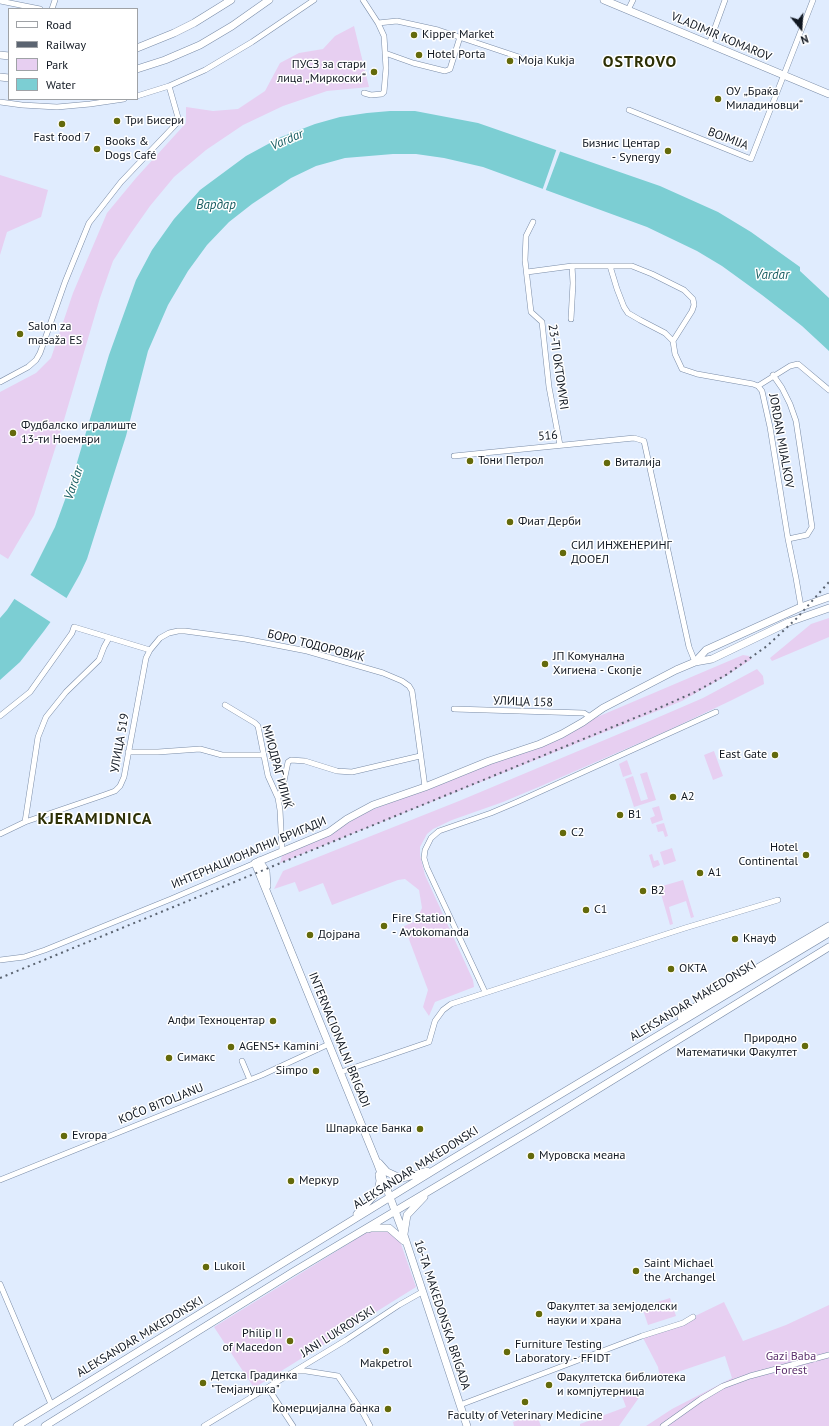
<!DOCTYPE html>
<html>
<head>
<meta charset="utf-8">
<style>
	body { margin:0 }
	#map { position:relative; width:829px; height:1426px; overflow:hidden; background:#e0ecfe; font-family:"PT Sans",sans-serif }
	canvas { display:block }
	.legend { position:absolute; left:8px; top:8px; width:130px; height:92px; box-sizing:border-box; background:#fff; border:1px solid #9fa2a6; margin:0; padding:5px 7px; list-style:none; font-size:12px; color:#101721 }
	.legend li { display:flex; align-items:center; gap:8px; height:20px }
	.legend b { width:20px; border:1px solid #9fa2a6 }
	.north { position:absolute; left:781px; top:8px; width:40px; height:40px; -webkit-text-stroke:3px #fff; paint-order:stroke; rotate:162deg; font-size:11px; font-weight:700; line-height:16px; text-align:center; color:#101721 }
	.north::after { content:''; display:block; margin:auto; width:14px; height:18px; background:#101721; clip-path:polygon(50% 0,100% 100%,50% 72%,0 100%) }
</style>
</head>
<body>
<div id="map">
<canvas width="829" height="1426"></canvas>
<ul class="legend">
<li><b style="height:5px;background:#fff"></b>Road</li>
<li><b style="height:5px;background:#5b6471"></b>Railway</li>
<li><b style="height:11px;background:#e7cff1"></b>Park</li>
<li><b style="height:11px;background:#7cced3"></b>Water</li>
</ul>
<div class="north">N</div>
</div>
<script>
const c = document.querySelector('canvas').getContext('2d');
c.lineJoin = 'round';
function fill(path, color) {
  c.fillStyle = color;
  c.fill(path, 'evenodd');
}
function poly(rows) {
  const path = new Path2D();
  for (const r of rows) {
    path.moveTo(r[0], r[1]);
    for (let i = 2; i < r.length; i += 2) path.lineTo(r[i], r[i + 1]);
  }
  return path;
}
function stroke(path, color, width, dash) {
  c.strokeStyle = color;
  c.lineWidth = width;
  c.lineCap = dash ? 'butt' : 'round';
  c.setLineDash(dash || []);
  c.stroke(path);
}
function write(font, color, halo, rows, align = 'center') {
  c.font = font + ' "PT Sans",sans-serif';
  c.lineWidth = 3;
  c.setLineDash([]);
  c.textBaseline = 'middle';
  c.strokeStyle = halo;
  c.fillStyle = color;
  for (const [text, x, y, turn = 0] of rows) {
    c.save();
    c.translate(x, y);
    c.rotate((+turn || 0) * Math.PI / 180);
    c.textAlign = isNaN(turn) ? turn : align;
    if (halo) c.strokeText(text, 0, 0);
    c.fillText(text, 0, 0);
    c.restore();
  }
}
const green = poly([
	[354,26,369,87,327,91,283,106,243,125,206,150,174,177,150,206,131,233,113,261,100,298,61,430,34,515,8,559,0,554,0,392,36,373,51,358,73,293,107,213,136,178,186,123,186,107,213,111,238,109,265,91,280,63,299,53,323,49,335,36],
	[0,175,48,190,41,217,7,232,0,255],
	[829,618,829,637,772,661,770,658,811,624],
	[743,655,749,656,752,659,726,676,682,701,280,863,283,852,332,832,367,812,482,766],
	[757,669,763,676,764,684,730,701,669,730,541,786,503,802,452,820,433,829,427,834,420,847,420,855,425,875,473,980,474,987,435,1002,429,1016,423,1007,428,990,404,926,416,921,422,908,419,890,405,879,398,880,332,905,323,883,299,892,295,882,274,889,283,871,459,801,645,723,703,698],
	[714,751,723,776,713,780,704,755],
	[627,760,632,774,623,777,619,764],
	[647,772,656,800,634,807,625,779,633,776,641,801,648,799,640,774],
	[659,806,663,820,652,824,650,818,655,816,652,808],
	[664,823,668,836,665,837,663,831,658,832,656,825],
	[672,848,676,861,664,865,660,852],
	[652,854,654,861,658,860,660,865,653,868,649,855],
	[683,880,694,917,691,918,686,901,669,907,673,924,670,925,659,887],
	[369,1231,388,1231,400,1241,416,1287,254,1388,214,1327],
	[670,1298,676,1316,648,1325,642,1307],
	[724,1302,743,1341,786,1325,829,1305,829,1426,646,1426,672,1409,732,1378,725,1356,660,1378,658,1367,642,1336,693,1317],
	[645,1389,619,1426,580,1426,580,1424,626,1407,622,1396],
	[536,1413,541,1426,514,1426,513,1422]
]);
const water = poly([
	[390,111,415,111,478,123,660,186,718,212,751,232,800,267,800,271,829,298,829,351,802,326,762,295,722,266,697,251,647,227,483,167,444,158,416,154,393,154,345,158,316,166,291,178,252,204,229,222,207,245,188,271,168,305,148,351,126,436,87,559,80,574,62,606,44,631,20,662,0,680,0,618,7,610,33,571,55,527,70,486,109,355,136,280,152,250,174,219,200,190,246,156,281,137,315,124,340,117,367,113]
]);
const pier = poly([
	[557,148,561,149,545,192,542,191],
	[29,574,68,599,52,623,13,598]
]);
const street = poly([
	[363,0,378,23,384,36,386,68,384,92,382,94,371,95,364,93],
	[0,1,40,9],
	[52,9,55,0],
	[628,10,633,0],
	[378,23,397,21,438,30,519,57],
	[709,44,725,0],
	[385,53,413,63,445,71,448,70,450,69,460,37],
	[137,96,169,86,205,70,252,42,314,0],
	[0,102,22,105,57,107,90,104,124,99],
	[629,110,751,159,813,0],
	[533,222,526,236,525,260,531,312,542,322,549,387,560,445],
	[610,266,617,289,624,307,628,313,640,320,665,333,673,341],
	[527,272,572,266,632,266,652,274,684,290,693,299,694,305,692,311,673,341],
	[571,319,573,283,572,266],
	[673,341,675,354,682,369,697,374,753,384,758,386,762,391,770,427,788,539,796,578,801,607],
	[773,375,782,388,790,404,796,421,812,527,807,535,788,539],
	[0,382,28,367,36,360,40,353,65,282,89,223,121,182,179,121,169,86],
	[758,386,790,366,798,364,829,390],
	[454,456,634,438,644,441,689,647,695,662],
	[225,705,255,723,258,726,268,776,278,798,280,810,282,850],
	[454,709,584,713,590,717],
	[0,716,30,692,72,633,74,627,150,650],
	[128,752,158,752,200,749,222,755,263,755],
	[278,798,283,786,288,762,291,760,305,761,337,771,352,772,420,756],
	[25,822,38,737,46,717,66,692,99,660,104,647,109,638],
	[0,834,25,822,104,795,115,791,120,786,124,777,146,658,150,650,160,638,169,633,178,631,185,631,245,639,307,651,383,673,402,681,409,686,412,691,425,787],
	[0,960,24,957,45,950,171,899,255,863],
	[485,992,427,868,424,858,425,850,431,838,439,831,491,813,517,802,716,712],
	[242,1061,250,1080],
	[341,1072,429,1042,435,1021,443,1010,451,1004,685,928,778,900],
	[0,1180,262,1075,329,1044],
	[0,1284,51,1404],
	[295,1371,306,1371,338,1376,363,1413,370,1426],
	[268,1388,293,1426],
	[460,1405,642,1336,683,1323,693,1317],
	[204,1426,346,1340,399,1305,422,1292],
	[663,1426,701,1399,723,1386,750,1376,829,1355]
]);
const secondary = poly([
	[604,0,829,94],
	[137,48,174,33,194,23,231,0],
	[0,55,9,56],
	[137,69,165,60,200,45,232,26,269,0],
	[0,77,9,78],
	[695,662,706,650,801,607,829,597],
	[259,861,266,871,267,886],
	[681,1017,690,1010,754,970,829,926],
	[379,1163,387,1172,400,1178,407,1177,427,1171],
	[357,1214,378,1191,380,1181,379,1175],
	[368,1229,371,1228,389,1228,404,1241],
	[404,1234,407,1215,424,1197],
	[17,1426,449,1161,829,933],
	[45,1426,293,1272,533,1129,829,947],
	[467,1426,404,1235,378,1165,255,863,329,832,347,819,373,805,425,787,489,761,540,744,562,734,583,722,603,708,676,670,695,662,712,659,789,622,829,608]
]);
const rail = poly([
	[0,978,659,708,695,692,726,675,767,646,797,618,829,582]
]);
const markers = [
	[414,35,4,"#646a0b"],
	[419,55,4,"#646a0b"],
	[510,61,4,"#646a0b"],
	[374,72,4,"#646a0b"],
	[718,99,4,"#646a0b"],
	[117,121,4,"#646a0b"],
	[62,124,4,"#646a0b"],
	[97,149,4,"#646a0b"],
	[668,151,4,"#646a0b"],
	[20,334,4,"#646a0b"],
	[13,433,4,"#646a0b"],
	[470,461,4,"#646a0b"],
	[607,463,4,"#646a0b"],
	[510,522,4,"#646a0b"],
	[563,553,4,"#646a0b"],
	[545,664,4,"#646a0b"],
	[775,755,4,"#646a0b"],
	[673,797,4,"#646a0b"],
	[620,815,4,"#646a0b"],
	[563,833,4,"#646a0b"],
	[806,855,4,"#646a0b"],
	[700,873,4,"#646a0b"],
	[643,891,4,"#646a0b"],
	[586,910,4,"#646a0b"],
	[384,926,4,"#646a0b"],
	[310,935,4,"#646a0b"],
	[735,939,4,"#646a0b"],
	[671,969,4,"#646a0b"],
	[273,1021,4,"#646a0b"],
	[805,1046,4,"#646a0b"],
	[231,1047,4,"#646a0b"],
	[169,1058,4,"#646a0b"],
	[316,1071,4,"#646a0b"],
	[420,1129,4,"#646a0b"],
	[64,1136,4,"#646a0b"],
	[531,1156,4,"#646a0b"],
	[291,1181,4,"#646a0b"],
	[206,1267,4,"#646a0b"],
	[636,1271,4,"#646a0b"],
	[539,1314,4,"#646a0b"],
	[290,1341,4,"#646a0b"],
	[386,1351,4,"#646a0b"],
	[507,1352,4,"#646a0b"],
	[203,1383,4,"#646a0b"],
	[549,1385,4,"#646a0b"],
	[525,1402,4,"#646a0b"],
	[388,1409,4,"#646a0b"]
];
const poiNames = [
	["Kipper Market",422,35],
	["Hotel Porta",427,55],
	["Moja Kukja",518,61],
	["ПУСЗ за стари",366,65,"right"],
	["лица „Миркоски“",366,79,"right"],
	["ОУ „Браќа",726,92],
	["Миладиновци“",726,106],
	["Три Бисери",125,121],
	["Fast food 7",62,138,"center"],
	["Books &",105,142],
	["Dogs Café",105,156],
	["Бизнис Центар",660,144,"right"],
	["- Synergy",660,158,"right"],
	["Salon za",28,327],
	["masaža ES",28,341],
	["Фудбалско игралиште",21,426],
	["13-ти Ноември",21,440],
	["Тони Петрол",478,461],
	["Виталија",615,463],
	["Фиат Дерби",518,522],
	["СИЛ ИНЖЕНЕРИНГ",571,546],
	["ДООЕЛ",571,560],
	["ЈП Комунална",553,657],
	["Хигиена - Скопје",553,671],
	["East Gate",767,755,"right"],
	["A2",681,797],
	["B1",628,815],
	["C2",571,833],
	["Hotel",798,848,"right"],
	["Continental",798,862,"right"],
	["A1",708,873],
	["B2",651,891],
	["C1",594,910],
	["Fire Station",392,919],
	["- Avtokomanda",392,933],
	["Дојрана",318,935],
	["Кнауф",743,939],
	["OKTA",679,969],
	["Алфи Техноцентар",265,1021,"right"],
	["Природно",797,1039,"right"],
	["Математички Факултет",797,1053,"right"],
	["AGENS+ Kamini",239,1047],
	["Симакс",177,1058],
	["Simpo",308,1071,"right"],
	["Шпаркасе Банка",412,1129,"right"],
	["Evropa",72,1136],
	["Муровска меана",539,1156],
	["Меркур",299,1181],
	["Saint Michael",644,1264],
	["the Archangel",644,1278],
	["Lukoil",214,1267],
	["Факултет за земјоделски",547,1307],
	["науки и храна",547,1321],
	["Philip II",282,1334,"right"],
	["of Macedon",282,1348,"right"],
	["Furniture Testing",515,1345],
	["Laboratory - FFIDT",515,1359],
	["Makpetrol",386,1364,"center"],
	["Детска Градинка",211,1376],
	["\"Темјанушка\"",211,1390],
	["Факултетска библиотека",557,1378],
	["и компјутерница",557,1392],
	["Комерцијална банка",380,1409,"right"],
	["Faculty of Veterinary Medicine",525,1416,"center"]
];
const streetNames = [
	["VLADIMIR KOMAROV",721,37,23],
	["BOJMIJA",728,139,21],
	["23-TI OKTOMVRI",558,367,82],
	["516",548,436,-5],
	["JORDAN MIJALKOV",781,441,80],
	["БОРО ТОДОРОВИЌ",316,646,14],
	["УЛИЦА 158",523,702,2],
	["УЛИЦА 519",120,743,-80],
	["МИОДРАГ ИЛИЌ",277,767,75],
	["ИНТЕРНАЦИОНАЛНИ БРИГАДИ",249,853,-23],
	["ALEKSANDAR MAKEDONSKI",693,1001,-31],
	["INTERNACIONALNI BRIGADI",339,1040,68],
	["KOČO BITOLJANU",161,1104,-22],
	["ALEKSANDAR MAKEDONSKI",416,1168,-32],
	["16-TA MAKEDONSKA BRIGADA",442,1315,72],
	["JANI LUKROVSKI",338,1332,-32],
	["ALEKSANDAR MAKEDONSKI",140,1337,-31]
];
const parkNames = [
	["Gazi Baba",791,1357],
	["Forest",791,1371]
];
const waterNames = [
	["Vardar",287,140,-23],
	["Вардар",216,205],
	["Vardar",772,275],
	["Vardar",74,483,-71]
];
const districtNames = [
	["OSTROVO",640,62],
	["KJERAMIDNICA",95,819]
];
fill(green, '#e7cff1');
fill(water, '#7cced3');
fill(pier, '#e0ecfe');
stroke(street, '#7a8ca7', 6);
stroke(secondary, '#7a8ca7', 8);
stroke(street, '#fff', 5);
stroke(secondary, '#fff', 7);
stroke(rail, '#5b6471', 2, [2, 4]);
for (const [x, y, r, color] of markers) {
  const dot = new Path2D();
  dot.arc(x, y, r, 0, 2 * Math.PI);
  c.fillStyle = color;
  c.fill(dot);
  stroke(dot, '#fff', 1.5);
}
write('12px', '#101721', '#fff', poiNames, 'left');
write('12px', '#101721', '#fff', streetNames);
write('12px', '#5c306d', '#fff', parkNames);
write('italic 13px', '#185d61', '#fff', waterNames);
c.letterSpacing = '1px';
write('bold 16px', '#2d3006', '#fff', districtNames);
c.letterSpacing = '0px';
</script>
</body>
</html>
